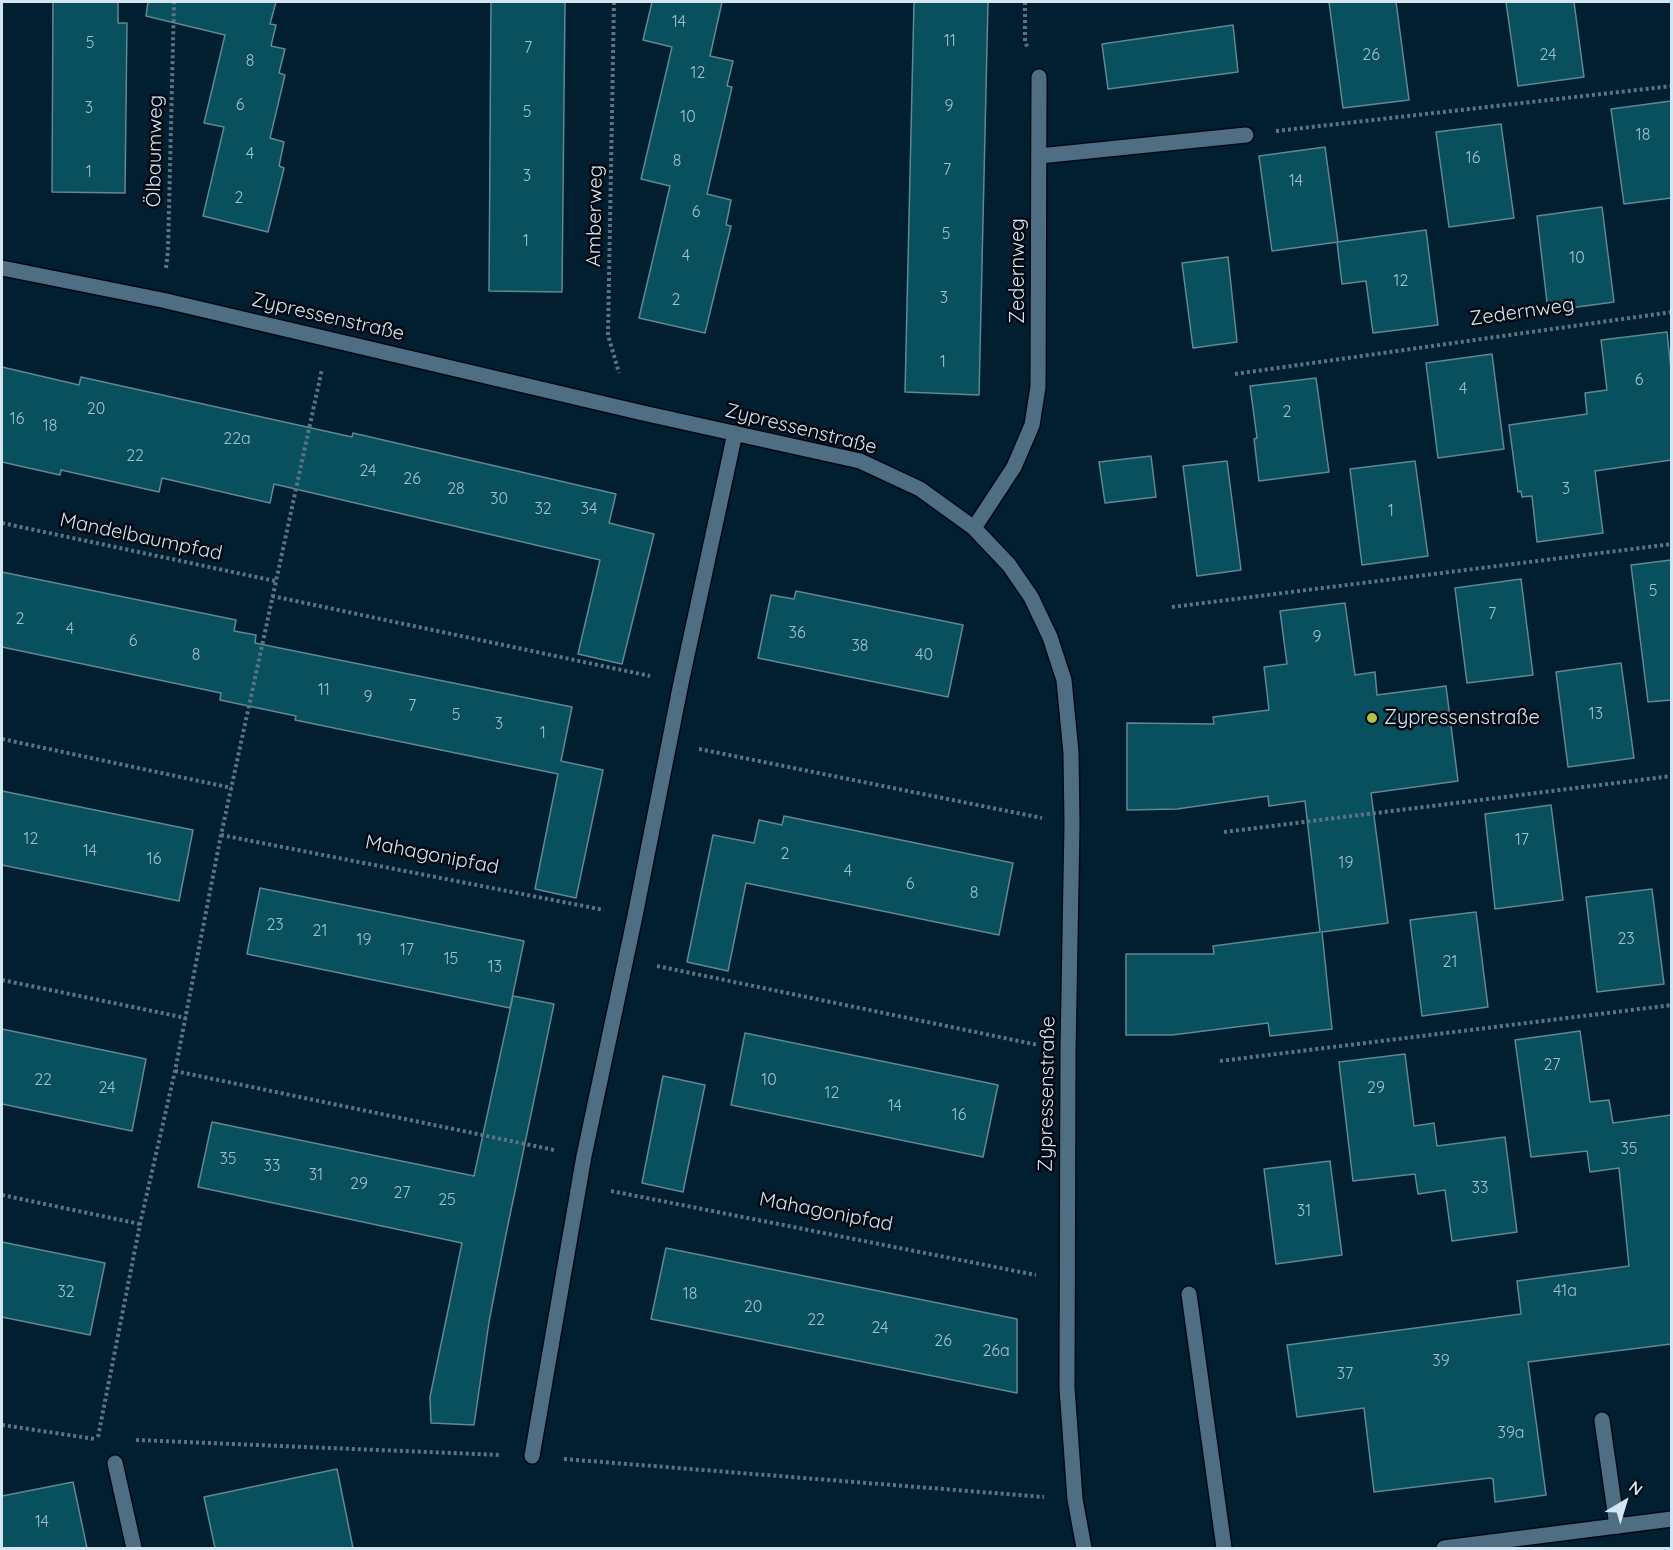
<!DOCTYPE html>
<html>
<head>
<meta charset="utf-8">
<style>
	body { margin:0 }
	#map { position:relative; width:1673px; height:1550px; overflow:hidden; background:#011f31; font-family:Quicksand,sans-serif }
	canvas { display:block }
	.frame { position:absolute; inset:0; border:3px solid #d4e5f2; pointer-events:none }
	.north { position:absolute; left:1595px; top:1472px; width:60px; height:60px; -webkit-text-stroke:4px #01080f; paint-order:stroke; rotate:38deg; font-size:16px; font-weight:700; line-height:24px; text-align:center; color:#d4e5f2 }
	.north::after { content:''; display:block; margin:auto; width:21px; height:27px; background:#d4e5f2; clip-path:polygon(50% 0,100% 100%,50% 72%,0 100%) }
</style>
</head>
<body>
<div id="map">
<canvas width="1673" height="1550"></canvas>
<div class="frame"></div>
<div class="north">N</div>
</div>
<script>
const c = document.querySelector('canvas').getContext('2d');
c.lineJoin = 'round';
function fill(path, color) {
  c.fillStyle = color;
  c.fill(path, 'evenodd');
}
function poly(rows) {
  const path = new Path2D();
  for (const r of rows) {
    path.moveTo(r[0], r[1]);
    for (let i = 2; i < r.length; i += 2) path.lineTo(r[i], r[i + 1]);
  }
  return path;
}
function stroke(path, color, width, dash) {
  c.strokeStyle = color;
  c.lineWidth = width;
  c.lineCap = dash ? 'butt' : 'round';
  c.setLineDash(dash || []);
  c.stroke(path);
}
function write(font, color, halo, rows, align = 'center') {
  c.font = font + ' Quicksand,sans-serif';
  c.lineWidth = 5;
  c.setLineDash([]);
  c.textBaseline = 'middle';
  c.strokeStyle = halo;
  c.fillStyle = color;
  for (const [text, x, y, turn = 0] of rows) {
    c.save();
    c.translate(x, y);
    c.rotate((+turn || 0) * Math.PI / 180);
    c.textAlign = isNaN(turn) ? turn : align;
    if (halo) c.strokeText(text, 0, 0);
    c.fillText(text, 0, 0);
    c.restore();
  }
}
const building = poly([
	[53,2,118,2,118,23,127,23,125,193,52,192,53,2],
	[148,2,276,2,270,24,276,25,271,46,285,49,279,73,285,75,270,138,284,142,279,166,284,168,268,232,203,216,224,127,204,123,225,35,146,16,148,2],
	[491,2,565,2,562,292,489,291,491,2],
	[652,2,722,2,710,56,733,61,727,86,732,87,707,194,731,200,726,225,731,226,705,333,639,318,670,186,641,179,672,47,643,40,652,2],
	[914,2,988,2,979,395,905,392,914,2],
	[1329,2,1396,2,1409,100,1343,108,1329,2],
	[1506,2,1574,2,1584,77,1518,86,1506,2],
	[1233,25,1238,72,1108,89,1102,44,1233,25],
	[1671,101,1671,198,1624,204,1611,109,1671,101],
	[1501,124,1514,218,1449,227,1436,132,1501,124],
	[1325,147,1338,242,1272,251,1259,156,1325,147],
	[1602,207,1614,302,1548,311,1537,216,1602,207],
	[1426,230,1438,325,1373,333,1366,281,1342,284,1337,242,1426,230],
	[1228,257,1237,342,1193,348,1182,263,1228,257],
	[1667,332,1671,370,1671,460,1595,471,1603,533,1537,542,1532,496,1522,497,1521,491,1518,492,1509,425,1587,414,1585,393,1607,390,1601,340,1667,332],
	[1492,354,1504,449,1438,458,1426,363,1492,354],
	[2,367,79,385,81,377,352,437,353,433,616,494,609,523,654,534,622,664,578,654,600,560,274,484,270,503,162,478,159,492,61,470,60,475,2,462,2,367],
	[1316,378,1329,472,1259,481,1254,439,1257,438,1250,386,1316,378],
	[1151,456,1156,497,1105,503,1099,462,1151,456],
	[1227,461,1241,570,1197,576,1183,466,1227,461],
	[1415,461,1428,556,1362,565,1350,469,1415,461],
	[1671,560,1671,700,1648,702,1631,565,1671,560],
	[2,572,236,620,234,631,256,635,255,643,572,707,561,761,603,770,576,898,535,889,558,774,295,720,296,716,220,700,221,693,2,647,2,572],
	[1521,579,1533,675,1467,683,1455,588,1521,579],
	[796,591,963,625,948,697,758,658,771,595,794,599,796,591],
	[1345,603,1355,675,1375,672,1377,695,1446,686,1458,781,1371,793,1388,923,1322,932,1332,1029,1270,1036,1268,1023,1172,1035,1126,1035,1126,954,1214,954,1213,946,1320,932,1305,801,1269,806,1268,796,1177,809,1127,810,1127,723,1214,724,1213,717,1269,710,1264,667,1287,664,1280,611,1345,603],
	[1621,663,1634,758,1568,767,1556,672,1621,663],
	[2,791,193,830,179,901,2,865,2,791],
	[1551,805,1563,900,1495,909,1485,814,1551,805],
	[784,816,1013,863,999,935,746,883,728,971,687,962,713,835,754,843,759,820,782,825,784,816],
	[260,888,524,941,510,1008,247,954,260,888],
	[1652,889,1664,984,1597,992,1586,897,1652,889],
	[1476,912,1488,1007,1422,1016,1410,920,1476,912],
	[513,996,554,1004,505,1239,489,1322,474,1425,431,1423,430,1397,462,1243,198,1187,212,1122,474,1176,513,996],
	[2,1029,146,1059,132,1131,2,1104,2,1029],
	[1580,1031,1590,1102,1609,1100,1613,1123,1671,1115,1671,1344,1528,1362,1546,1495,1495,1502,1493,1479,1490,1478,1374,1492,1364,1408,1297,1417,1287,1345,1521,1314,1517,1281,1629,1266,1619,1168,1590,1172,1587,1151,1531,1157,1515,1040,1580,1031],
	[745,1033,998,1085,983,1157,731,1105,745,1033],
	[1405,1054,1414,1126,1434,1123,1437,1146,1505,1137,1517,1232,1452,1241,1445,1190,1418,1194,1415,1174,1353,1181,1339,1062,1405,1054],
	[663,1076,705,1085,683,1192,642,1183,663,1076],
	[1330,1161,1342,1255,1276,1264,1264,1169,1330,1161],
	[2,1242,105,1263,90,1335,2,1317,2,1242],
	[666,1248,1017,1319,1017,1393,651,1319,666,1248],
	[337,1469,353,1548,215,1548,204,1497,337,1469],
	[73,1482,87,1548,2,1548,2,1496,73,1482]
]);
const path = poly([
	[614,2,608,335,619,373],
	[1025,2,1025,42,1028,48],
	[1276,131,1672,86],
	[166,268,168,251,174,2],
	[1235,374,1672,312],
	[2,523,275,581],
	[272,596,650,676],
	[1172,607,1672,544],
	[2,739,232,788],
	[699,749,1042,818],
	[1224,832,1672,776],
	[221,835,604,910],
	[657,966,1038,1045],
	[2,980,186,1018],
	[1220,1061,1672,1005],
	[175,1071,554,1150],
	[611,1191,1036,1275],
	[2,1195,140,1224],
	[2,1425,95,1439],
	[98,1437,140,1224,175,1071,221,835,322,369],
	[136,1440,500,1455],
	[564,1459,1044,1497]
]);
const lane = poly([
	[1039,156,1246,135],
	[1189,1294,1224,1548],
	[1602,1420,1617,1526],
	[115,1463,134,1548]
]);
const street = poly([
	[2,268,162,300,643,413,860,461,920,489,974,528,1009,565,1031,597,1050,637,1064,680,1071,753,1072,824,1068,1051,1067,1388,1075,1499,1084,1548],
	[974,528,1014,467,1032,425,1038,387,1039,77],
	[532,1456,584,1156,635,916,681,683,735,433],
	[1444,1548,1672,1519]
]);
const markers = [
	[1372,718,6,"#b3c24b"]
];
const numberNames = [
	["14",679,22],
	["11",950,41],
	["5",90,43],
	["7",528,48],
	["26",1371,55],
	["24",1548,55],
	["8",250,61],
	["12",698,73],
	["6",240,105],
	["9",949,106],
	["3",89,108],
	["5",527,112],
	["10",688,117],
	["18",1643,135],
	["4",250,154],
	["16",1473,158],
	["8",677,161],
	["7",947,170],
	["1",89,172],
	["3",527,176],
	["14",1296,181],
	["2",239,198],
	["6",696,212],
	["5",946,234],
	["1",526,241],
	["4",686,256],
	["10",1577,258],
	["12",1401,281],
	["3",944,298],
	["2",676,300],
	["1",943,362],
	["6",1639,380],
	["4",1463,389],
	["20",96,409],
	["2",1287,412],
	["16",17,419],
	["18",50,426],
	["22a",237,439],
	["22",135,456],
	["24",368,471],
	["26",412,479],
	["28",456,489],
	["3",1566,489],
	["30",499,499],
	["32",543,509],
	["34",589,509],
	["1",1391,511],
	["5",1653,591],
	["7",1492,614],
	["2",20,619],
	["4",70,629],
	["36",797,633],
	["9",1317,637],
	["6",133,641],
	["38",860,646],
	["8",196,655],
	["40",924,655],
	["11",324,690],
	["9",368,697],
	["7",412,706],
	["13",1596,714],
	["5",456,715],
	["3",499,724],
	["1",543,733],
	["12",31,839],
	["17",1522,840],
	["14",90,851],
	["2",785,854],
	["16",154,859],
	["19",1346,863],
	["4",848,871],
	["6",910,884],
	["8",974,893],
	["23",275,925],
	["21",320,931],
	["23",1626,939],
	["19",364,940],
	["17",407,950],
	["15",451,959],
	["21",1450,962],
	["13",495,967],
	["27",1552,1065],
	["22",43,1080],
	["10",769,1080],
	["24",107,1088],
	["29",1376,1088],
	["12",832,1093],
	["14",895,1106],
	["16",959,1115],
	["35",1629,1149],
	["35",228,1159],
	["33",272,1166],
	["31",316,1175],
	["29",359,1184],
	["33",1480,1188],
	["27",402,1193],
	["25",447,1200],
	["31",1304,1211],
	["41a",1565,1291],
	["32",66,1292],
	["18",690,1294],
	["20",753,1307],
	["22",816,1320],
	["24",880,1328],
	["26",943,1341],
	["26a",996,1351],
	["39",1441,1361],
	["37",1345,1374],
	["39a",1511,1433],
	["14",42,1522]
];
const streetNames = [
	["Ölbaumweg",155,151,-89],
	["Amberweg",595,216,-89],
	["Zedernweg",1018,271,-90],
	["Zedernweg",1522,312,-8],
	["Zypressenstraße",328,317,13],
	["Zypressenstraße",801,429,14],
	["Mandelbaumpfad",141,537,12],
	["Mahagonipfad",432,855,11],
	["Zypressenstraße",1047,1094,-89],
	["Mahagonipfad",826,1212,11]
];
const poiNames = [
	["Zypressenstraße",1384,718]
];
fill(building, '#08505e');
stroke(building, '#5e8993', 1.5);
stroke(lane, '#000815', 18);
stroke(street, '#000815', 18);
stroke(path, '#5b7383', 4, [3, 3]);
stroke(lane, '#4f6e84', 15);
stroke(street, '#4f6e84', 15);
for (const [x, y, r, color] of markers) {
  const dot = new Path2D();
  dot.arc(x, y, r, 0, 2 * Math.PI);
  c.fillStyle = color;
  c.fill(dot);
  stroke(dot, '#01080f', 2);
}
write('16px', '#a1c0cd', null, numberNames);
write('20px', '#d4e5f2', '#01080f', streetNames);
write('20px', '#d4e5f2', '#01080f', poiNames, 'left');
</script>
</body>
</html>
